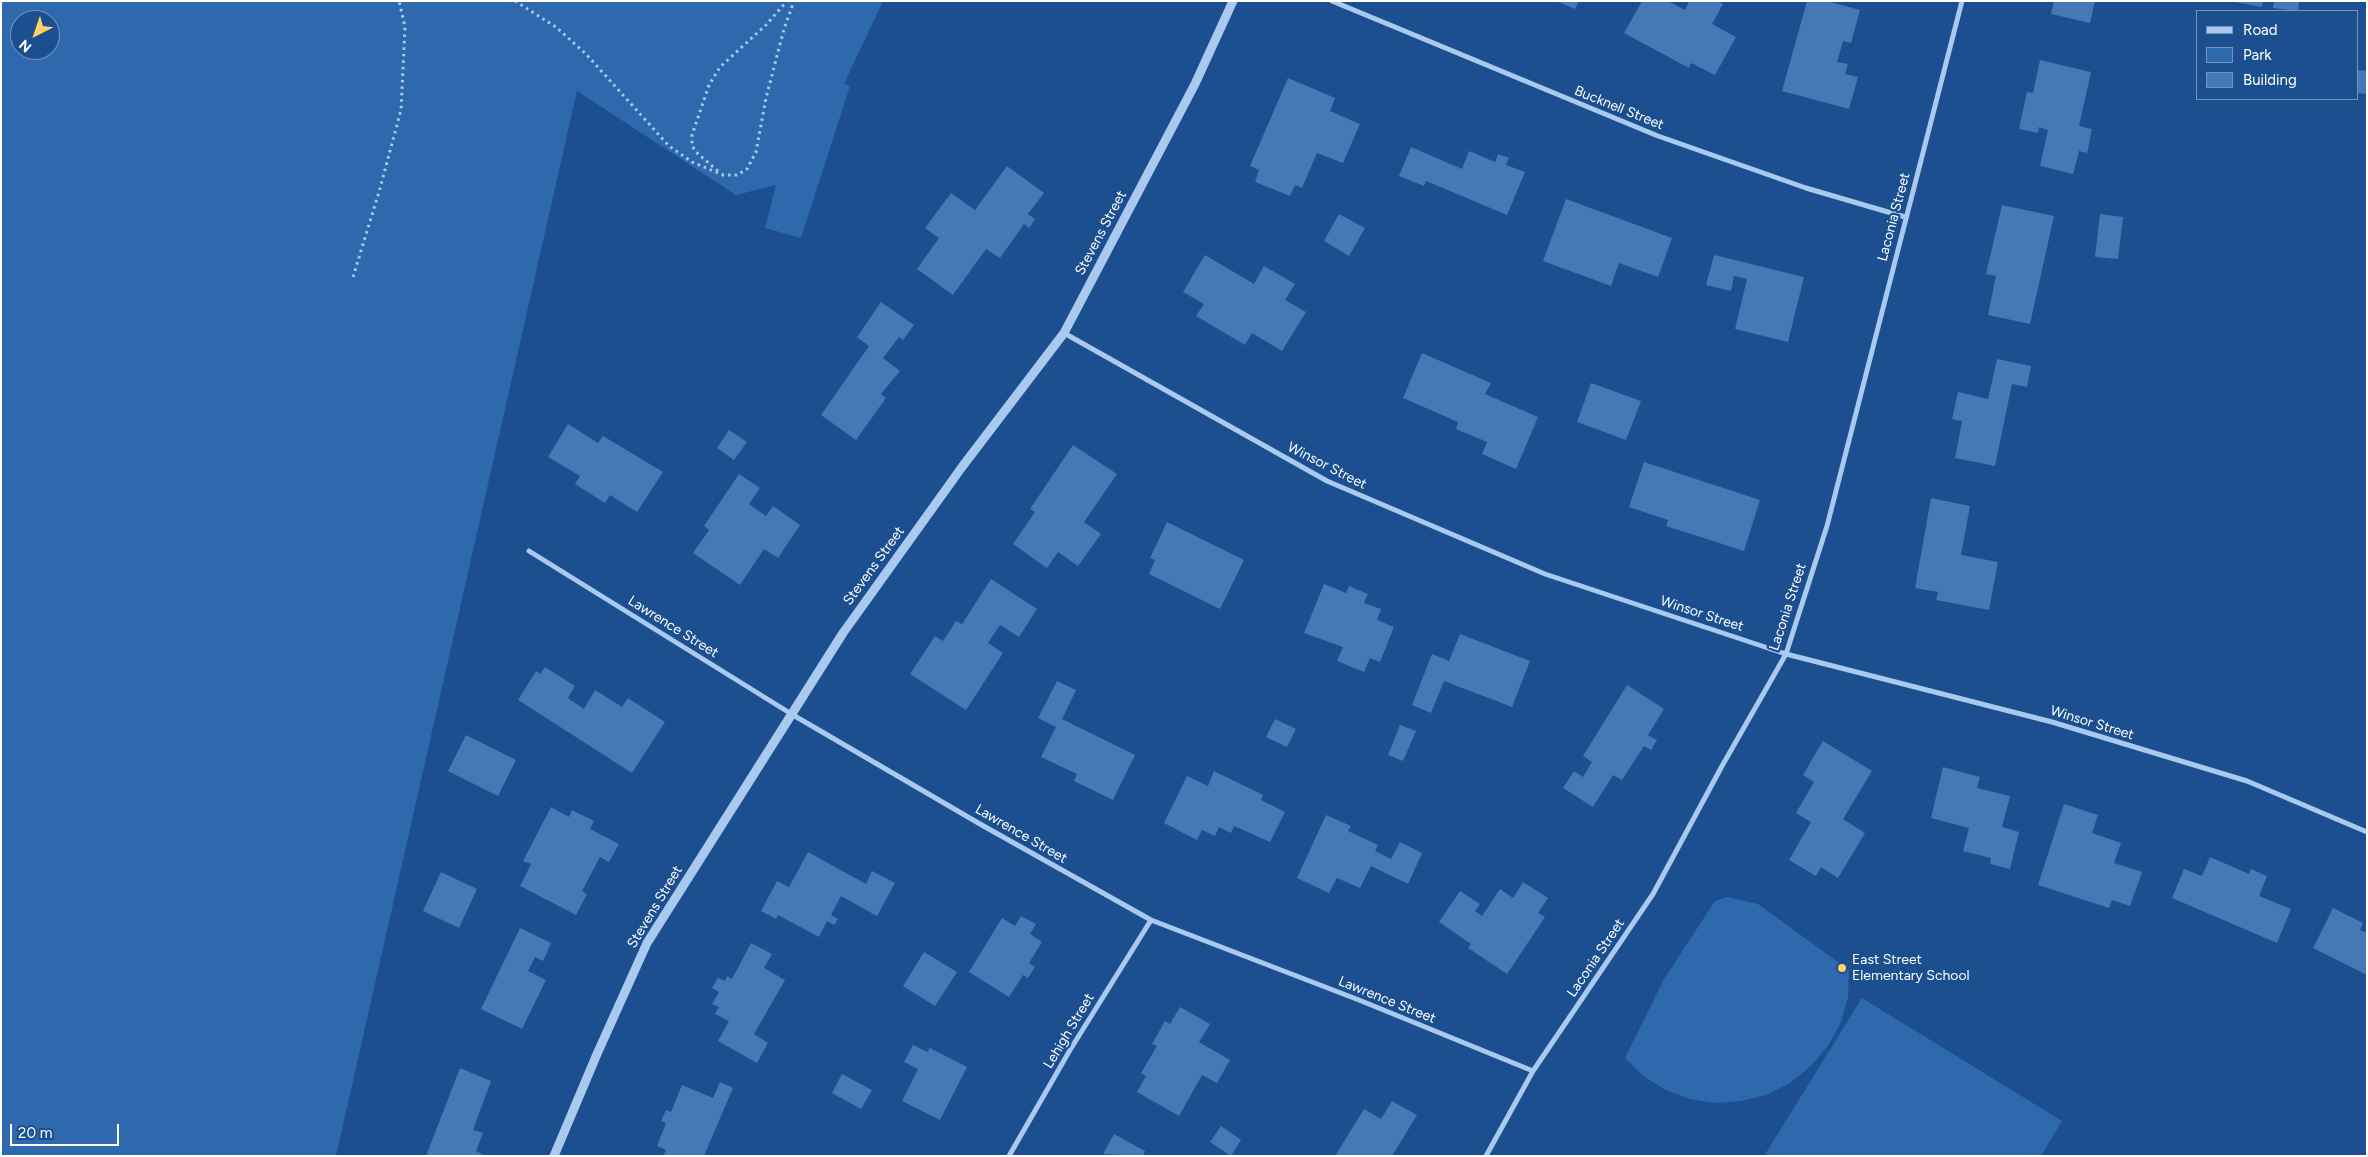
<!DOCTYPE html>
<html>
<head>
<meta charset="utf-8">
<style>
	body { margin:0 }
	#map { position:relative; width:2368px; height:1157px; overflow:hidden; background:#1b4f8f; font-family:Figtree,sans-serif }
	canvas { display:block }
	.frame { position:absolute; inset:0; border:2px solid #fff; pointer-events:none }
	.legend { position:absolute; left:2196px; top:10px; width:162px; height:90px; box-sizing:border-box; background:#1b4f8f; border:1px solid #7695bc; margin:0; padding:6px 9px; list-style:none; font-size:15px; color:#fff }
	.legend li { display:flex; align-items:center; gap:10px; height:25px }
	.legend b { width:25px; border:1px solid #7695bc }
	.north { position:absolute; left:10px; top:10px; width:50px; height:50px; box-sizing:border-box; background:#1b4f8f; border:1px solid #7695bc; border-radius:50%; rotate:221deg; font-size:14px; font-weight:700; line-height:20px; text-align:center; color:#fff }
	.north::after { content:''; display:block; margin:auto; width:18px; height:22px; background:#ffd166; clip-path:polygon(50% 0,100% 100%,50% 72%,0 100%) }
	.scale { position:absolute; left:10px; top:1124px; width:109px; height:22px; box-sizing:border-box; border:2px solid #fff; border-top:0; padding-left:6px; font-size:15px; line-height:18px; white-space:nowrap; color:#fff; -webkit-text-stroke:4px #1b4f8f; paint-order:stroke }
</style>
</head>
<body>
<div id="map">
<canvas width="2368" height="1157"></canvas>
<div class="frame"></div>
<ul class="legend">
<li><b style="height:6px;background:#a9c9ee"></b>Road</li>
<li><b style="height:14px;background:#2e69ad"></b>Park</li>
<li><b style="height:14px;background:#4478b7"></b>Building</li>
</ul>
<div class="north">N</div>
<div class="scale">20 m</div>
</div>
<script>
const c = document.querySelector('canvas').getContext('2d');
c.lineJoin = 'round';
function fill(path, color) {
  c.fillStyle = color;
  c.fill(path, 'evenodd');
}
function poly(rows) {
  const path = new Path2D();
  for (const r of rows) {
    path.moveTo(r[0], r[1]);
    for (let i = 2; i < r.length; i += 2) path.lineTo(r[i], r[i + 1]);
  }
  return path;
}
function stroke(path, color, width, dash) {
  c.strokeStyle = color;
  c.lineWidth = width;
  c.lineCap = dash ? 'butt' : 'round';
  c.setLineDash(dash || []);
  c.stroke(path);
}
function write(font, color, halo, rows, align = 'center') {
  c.font = font + ' Figtree,sans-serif';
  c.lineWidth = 4.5;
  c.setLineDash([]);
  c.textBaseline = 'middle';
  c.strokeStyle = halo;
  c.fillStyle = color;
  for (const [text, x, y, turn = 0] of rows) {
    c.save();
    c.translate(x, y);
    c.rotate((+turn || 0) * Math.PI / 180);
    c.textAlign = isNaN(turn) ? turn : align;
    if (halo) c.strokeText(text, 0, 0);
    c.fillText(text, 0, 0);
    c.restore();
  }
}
const green = poly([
	[1,1,883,1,844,84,850,86,801,238,765,228,776,185,736,195,577,91,336,1156,1,1156],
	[20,20,50,20,50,50,20,50],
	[1727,897,1758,904,1849,970,1848,997,1841,1022,1828,1046,1811,1066,1790,1083,1766,1095,1741,1101,1716,1103,1690,1099,1666,1090,1643,1076,1625,1058,1664,979,1715,901],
	[1862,998,2062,1121,2041,1156,1764,1156]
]);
const building = poly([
	[1556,1,1579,1,1575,9],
	[1642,1,1668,1,1685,10,1689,1,1718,1,1723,4,1712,24,1736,37,1715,75,1691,63,1689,68,1624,33],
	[1807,1,1827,1,1860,10,1851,43,1843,41,1837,62,1848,64,1845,74,1858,77,1849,109,1782,91],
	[2054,1,2095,1,2090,23,2051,14],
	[2229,1,2263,1,2262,7],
	[2274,1,2299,1,2298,11,2273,8],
	[2040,60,2091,72,2079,126,2092,129,2087,153,2079,151,2073,174,2040,166,2048,130,2039,127,2038,133,2019,129,2027,92,2033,93],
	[2357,70,2367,71,2367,94,2357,93],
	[1288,78,1335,98,1330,111,1360,124,1343,163,1317,153,1302,188,1295,185,1290,196,1255,182,1259,170,1250,166],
	[1411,147,1462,169,1469,151,1495,162,1498,154,1509,158,1506,165,1525,172,1507,215,1426,181,1424,186,1399,176],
	[1007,166,1044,193,1028,214,1035,219,1029,228,1024,224,1000,258,986,249,953,295,917,269,939,238,925,228,951,193,975,210],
	[1566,199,1672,238,1658,277,1619,263,1611,286,1543,261],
	[2002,205,2054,216,2030,324,1988,315,1996,276,1986,274],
	[1339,214,1365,228,1349,256,1324,241],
	[2100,214,2123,217,2118,259,2095,257],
	[1205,255,1254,284,1264,266,1295,284,1285,300,1306,312,1282,351,1252,333,1245,345,1196,316,1204,304,1183,292],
	[1714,255,1804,277,1788,342,1735,329,1747,279,1734,276,1731,291,1706,285],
	[881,302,914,325,903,340,899,337,883,358,900,371,881,394,886,398,856,440,821,415,869,346,857,337],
	[1422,353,1491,383,1485,394,1538,417,1516,469,1482,454,1487,442,1456,429,1458,422,1403,398],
	[1997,359,2031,366,2027,387,2012,384,1995,466,1955,458,1962,421,1952,419,1958,392,1988,399],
	[1591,383,1641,401,1626,440,1577,422],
	[568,424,598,443,603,436,663,472,637,512,610,495,605,503,575,484,580,476,548,457],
	[729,430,747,442,734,460,717,448],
	[1073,445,1117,474,1084,522,1101,534,1078,566,1058,552,1047,568,1013,544,1035,512,1030,509],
	[1644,462,1760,500,1744,551,1666,526,1668,520,1629,507],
	[739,474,760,488,749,504,766,516,773,506,800,525,778,558,764,549,740,585,693,553,709,530,704,526],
	[1931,498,1970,506,1961,555,1998,562,1989,610,1936,600,1938,592,1915,588],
	[1167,522,1244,560,1220,609,1149,574,1155,560,1150,558],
	[991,579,1037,609,1019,637,1000,625,988,643,1003,653,966,710,910,674,935,636,943,641,956,621,962,624],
	[1324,584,1346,593,1349,586,1368,594,1364,603,1381,609,1377,620,1394,627,1380,662,1370,658,1364,672,1337,661,1343,647,1304,633],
	[1460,634,1530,661,1512,707,1444,681,1431,713,1412,705,1432,654,1449,661],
	[545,667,575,686,568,698,584,709,595,690,622,707,628,698,665,722,632,773,518,700,536,671,540,674],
	[1057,681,1076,690,1062,719,1135,755,1113,800,1074,781,1077,774,1041,757,1056,727,1038,718],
	[1627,685,1664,709,1648,735,1657,740,1651,750,1644,746,1622,780,1613,775,1593,807,1563,788,1574,771,1583,777,1592,762,1583,756],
	[1275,719,1296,729,1287,747,1266,737],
	[1400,725,1416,731,1403,761,1388,755],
	[466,735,516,760,498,796,448,771],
	[1823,741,1872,771,1843,819,1865,833,1838,878,1821,867,1816,876,1789,860,1811,822,1796,813,1814,782,1803,775],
	[1943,767,1980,777,1977,788,2010,796,2002,827,2019,832,2010,869,1990,864,1991,858,1963,851,1969,828,1931,818],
	[1214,771,1263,795,1261,800,1285,812,1270,842,1234,826,1231,833,1219,827,1215,836,1202,830,1197,840,1164,823,1187,776,1208,786],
	[2064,804,2098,815,2092,833,2121,843,2114,863,2142,872,2130,906,2112,900,2109,908,2038,885],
	[551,807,569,817,572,810,594,821,590,829,619,844,609,862,600,857,582,891,587,894,576,915,520,886,531,864,523,861],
	[1326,815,1351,826,1348,831,1378,845,1375,851,1391,859,1400,842,1422,853,1408,884,1371,866,1360,888,1337,878,1329,893,1297,878],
	[808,852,866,884,872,871,895,883,877,916,841,896,831,915,838,919,834,925,827,921,819,937,778,915,776,919,761,911,777,881,789,887],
	[2210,857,2249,874,2251,869,2267,876,2259,896,2291,909,2277,943,2172,898,2184,869,2202,876],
	[441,872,477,889,459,928,423,911],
	[1523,882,1548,898,1538,913,1545,917,1507,974,1468,948,1471,944,1439,922,1460,891,1480,904,1475,911,1482,916,1500,889,1513,898],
	[2333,908,2363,923,2360,930,2367,933,2367,975,2313,948],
	[1021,916,1036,924,1030,934,1042,942,1029,963,1035,967,1028,978,1023,975,1009,997,969,972,1002,918,1015,926],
	[520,928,551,943,543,961,535,957,528,971,546,980,522,1029,481,1009],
	[751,943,772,954,764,968,785,980,754,1034,768,1043,757,1063,718,1041,729,1021,715,1014,719,1007,712,1004,719,992,712,988,718,978,725,981,727,976,732,979],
	[924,952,957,972,935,1006,903,986],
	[1180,1007,1210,1024,1199,1042,1230,1060,1217,1083,1202,1075,1179,1116,1137,1092,1146,1076,1141,1073,1157,1046,1152,1044,1165,1021,1170,1024],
	[913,1045,927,1052,930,1048,967,1067,940,1120,902,1101,918,1069,904,1062],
	[460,1068,491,1081,473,1130,483,1133,476,1151,482,1154,481,1156,426,1156],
	[842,1074,872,1090,861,1109,832,1093],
	[720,1082,733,1088,704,1156,663,1156,666,1150,657,1146,666,1123,661,1121,666,1110,671,1112,682,1085,713,1098],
	[1392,1101,1417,1115,1392,1156,1335,1156,1364,1109,1381,1119],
	[1221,1126,1241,1140,1231,1156,1210,1142],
	[1114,1134,1145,1151,1143,1156,1103,1154]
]);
const path = poly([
	[515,1,556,27,586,54,669,146,692,162,723,175,737,175,747,169,756,152,766,98,784,29,794,1],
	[718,171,698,154,692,146,692,135,709,85,720,67,766,25,787,1],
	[353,277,379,192,401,110,405,27,399,1]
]);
const minor = poly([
	[1332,1,1658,136,1806,188,1905,217],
	[1064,333,1327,481,1545,574,1786,654,2052,722,2247,781,2367,832],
	[529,551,793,715,980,824,1151,920,1359,1000,1533,1071],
	[1009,1156,1070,1050,1151,920],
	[1486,1156,1533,1071,1653,894,1722,766,1786,654,1827,526,1962,1]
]);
const tertiary = poly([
	[554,1156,597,1054,647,943,843,633,962,467,1064,333,1195,84,1233,1]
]);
const markers = [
	[1842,968,5,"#ffd166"]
];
const streetNames = [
	["Bucknell Street",1619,108,22],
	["Laconia Street",1894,217,-75],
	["Stevens Street",1101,233,-62],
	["Winsor Street",1327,466,27],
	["Stevens Street",874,566,-54],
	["Laconia Street",1788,607,-72],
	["Winsor Street",1702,614,18],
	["Lawrence Street",673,627,32],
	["Winsor Street",2092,723,17],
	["Lawrence Street",1021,834,30],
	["Stevens Street",655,907,-59],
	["Laconia Street",1596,958,-56],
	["Lawrence Street",1387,1000,22],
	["Lehigh Street",1069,1031,-59]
];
const poiNames = [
	["East Street",1852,960],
	["Elementary School",1852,976]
];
fill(green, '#2e69ad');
fill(building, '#4478b7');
stroke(path, '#a9c9ee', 3, [2.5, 4]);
stroke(minor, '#a9c9ee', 5);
stroke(tertiary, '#a9c9ee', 9);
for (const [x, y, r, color] of markers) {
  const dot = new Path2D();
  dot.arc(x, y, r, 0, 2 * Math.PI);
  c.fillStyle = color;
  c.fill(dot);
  stroke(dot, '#1b4f8f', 2);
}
write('14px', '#fff', '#1b4f8f', streetNames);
write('14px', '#fff', '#1b4f8f', poiNames, 'left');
</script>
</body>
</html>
